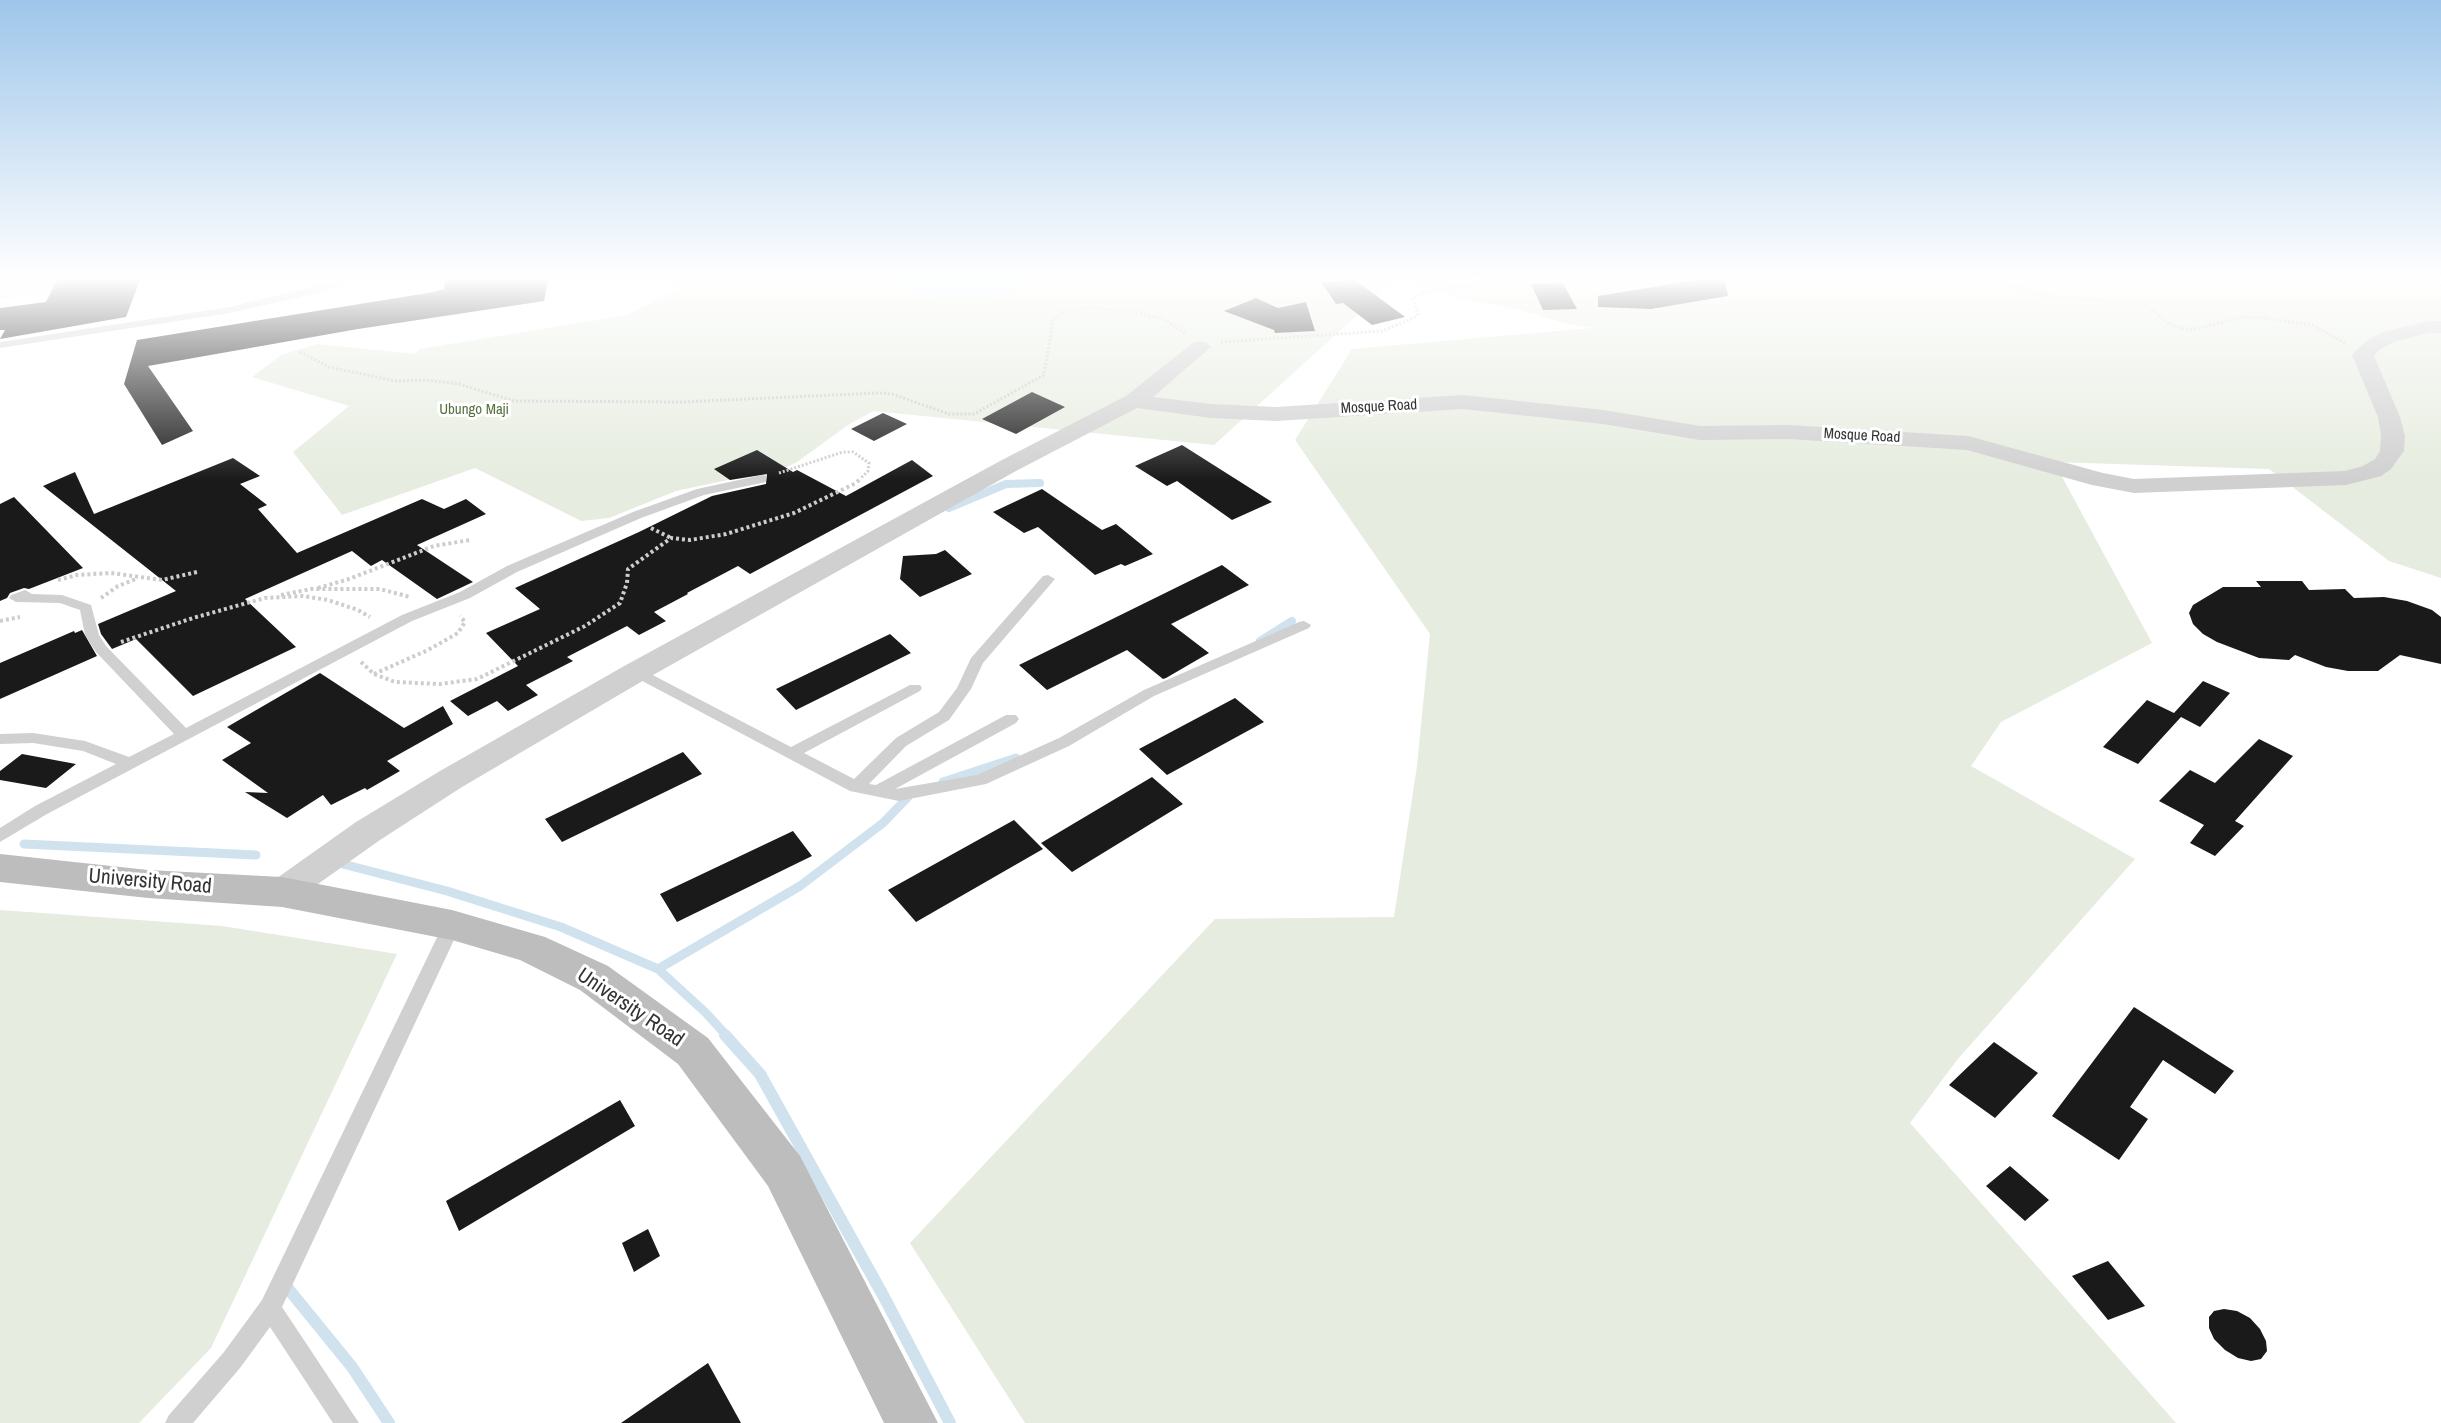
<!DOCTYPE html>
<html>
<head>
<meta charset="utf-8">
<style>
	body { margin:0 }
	canvas { display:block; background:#fff }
</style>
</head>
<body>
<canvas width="2441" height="1423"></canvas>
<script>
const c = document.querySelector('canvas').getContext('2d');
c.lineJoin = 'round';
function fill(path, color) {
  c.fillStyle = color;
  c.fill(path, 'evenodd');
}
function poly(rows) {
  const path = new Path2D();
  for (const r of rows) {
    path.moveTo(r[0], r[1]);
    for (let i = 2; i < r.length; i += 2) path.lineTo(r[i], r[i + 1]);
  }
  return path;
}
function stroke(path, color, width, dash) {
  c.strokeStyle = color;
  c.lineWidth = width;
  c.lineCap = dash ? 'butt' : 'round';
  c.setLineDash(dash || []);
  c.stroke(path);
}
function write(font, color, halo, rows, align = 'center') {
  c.font = font + ' "Archivo Narrow",sans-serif';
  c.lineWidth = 6;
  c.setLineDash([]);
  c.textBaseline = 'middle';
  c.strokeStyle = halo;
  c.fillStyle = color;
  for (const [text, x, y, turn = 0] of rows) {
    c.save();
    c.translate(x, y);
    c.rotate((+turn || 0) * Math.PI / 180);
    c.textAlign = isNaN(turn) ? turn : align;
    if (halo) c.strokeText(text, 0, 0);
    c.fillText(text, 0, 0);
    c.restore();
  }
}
const green = poly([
	[0,280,141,280,0,299],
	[663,280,1396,280,1214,445,873,411,848,425,797,462,771,475,737,478,676,491,609,518,581,521,475,468,342,515,293,452,349,406,252,377,281,355,317,344,414,354,420,349,627,315,675,291],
	[1402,280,2441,280,2441,578,2389,561,2269,469,2054,462,2152,643,2001,722,1971,766,2135,859,1957,1060,1910,1123,2176,1423,1025,1423,910,1243,1215,919,1394,917,1417,766,1430,634,1295,440,1352,349,1593,328,1568,324,1520,310,1439,294],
	[0,910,222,926,397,954,211,1348,139,1423,0,1423]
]);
const streamFar2 = poly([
	[949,508,1006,484,1040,483],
	[1260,641,1292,621]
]);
const streamFar1 = poly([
	[943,782,1016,758],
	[24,844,256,855],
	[335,862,447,891,561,927,658,969,706,1013,727,1036],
	[658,969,800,886,883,823,908,797]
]);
const stream = poly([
	[725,1035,760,1074,884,1297,950,1423],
	[286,1286,352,1367,389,1423]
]);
const river = poly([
	[894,280,1026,280,1021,287,998,296,948,299,899,287,894,280]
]);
const building = poly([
	[57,280,140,280,126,317,0,339,5,330,0,330,0,308,46,302],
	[445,280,548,280,544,301,358,329,148,366,193,431,162,445,124,384,137,340,434,292,444,289],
	[1355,280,1405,317,1372,325,1343,303,1336,304,1321,282],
	[1695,280,1725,280,1728,296,1651,309,1598,307,1598,296],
	[1563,283,1577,309,1543,310,1531,284],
	[1256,298,1278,308,1306,302,1315,331,1275,333,1274,330,1224,311],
	[1032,392,1065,407,1016,434,982,419],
	[883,413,907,424,874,441,851,429],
	[1182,445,1272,502,1232,520,1177,481,1167,486,1135,466],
	[757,450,793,472,797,470,846,496,912,460,933,476,750,574,738,566,687,593,688,594,654,612,666,621,639,635,627,626,567,657,573,661,526,685,538,695,508,711,497,701,468,716,450,701,518,666,486,633,540,609,515,588,639,532,712,496,766,484,767,474,730,480,714,469],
	[233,458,260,476,240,484,267,505,258,509,297,553,422,499,444,509,466,499,486,514,417,545,473,582,437,599,382,560,371,566,352,551,245,599,296,647,193,696,136,639,112,649,101,634,98,624,176,591,43,486,75,472,94,514],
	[1042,489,1102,530,1116,524,1153,554,1125,566,1121,564,1095,575,1038,527,1024,533,993,512],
	[14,497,83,568,29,589,24,588,10,593,7,598,0,601,0,504],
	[945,550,972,574,920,597,900,579,903,556,936,554],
	[1222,565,1249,585,1171,624,1209,653,1166,678,1163,679,1127,650,1047,690,1019,665],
	[2256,581,2302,581,2309,590,2345,589,2354,598,2384,597,2407,601,2432,610,2441,617,2441,664,2400,655,2378,671,2348,671,2326,667,2295,655,2289,660,2259,658,2217,642,2203,634,2193,624,2189,613,2193,605,2223,587,2261,587],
	[82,630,97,656,0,699,0,663,74,631,75,633],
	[890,634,911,653,796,710,776,689],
	[320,673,404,728,443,706,453,724,387,761,400,771,367,790,365,788,331,805,323,795,287,818,245,792,268,793,222,760,251,743,227,727],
	[2203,681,2230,693,2200,727,2181,717,2138,764,2103,747,2147,700,2174,713],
	[1235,698,1264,722,1167,775,1139,749],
	[2259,739,2293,756,2235,821,2244,826,2215,856,2190,843,2204,825,2159,801,2190,770,2215,783],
	[683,752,702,774,562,842,545,819],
	[22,754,76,764,46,788,0,780,0,771],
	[1152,777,1183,804,1072,872,1041,843],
	[1014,820,1043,849,916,922,888,890],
	[793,831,812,856,677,922,660,894],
	[2134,1007,2234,1071,2215,1094,2163,1060,2130,1107,2148,1119,2119,1160,2052,1116],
	[1994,1042,2038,1073,1995,1118,1949,1085],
	[620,1100,635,1126,459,1231,446,1201],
	[2010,1166,2049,1200,2025,1221,1986,1186],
	[648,1229,660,1256,634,1272,622,1243],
	[2108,1261,2145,1306,2108,1320,2072,1276],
	[2224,1309,2237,1311,2250,1318,2260,1329,2266,1341,2267,1351,2261,1359,2251,1361,2238,1358,2225,1350,2214,1339,2209,1328,2209,1317,2214,1311],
	[708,1363,741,1423,621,1423]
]);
const pathFar1 = poly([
	[1997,280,2045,296,2145,304,2169,324,2185,329,2192,330,2242,317,2263,318,2312,325,2345,343],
	[2408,280,2441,286],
	[1221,342,1382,331,1414,318,1418,314,1413,299,1422,293,1478,284,1481,280],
	[300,352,329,367,396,381,425,380,459,384,514,401,682,402,877,393,892,394,949,414,974,414,1044,375,1053,320,1063,312,1089,308,1130,311,1166,320,1186,334],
	[779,473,843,452,853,452,869,463,868,471,860,479]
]);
const path = poly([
	[651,528,671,538],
	[58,580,77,575,111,573,162,580,197,572],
	[318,588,349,579,434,546,470,540],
	[281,595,311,589,380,589,410,597],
	[101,598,118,586,136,579],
	[0,621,20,617],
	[121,642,193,618,265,598,303,596,328,600,358,610,370,617],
	[361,662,374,674,395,682,440,684,477,679,585,626,620,603,627,583,628,569,671,538,690,540,726,534,794,513,856,483,861,478],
	[374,674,428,650,458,633,465,622,460,616]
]);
const lane = poly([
	[339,280,354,280,326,291,230,313,0,348,0,342,230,307,339,280],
	[762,475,766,476,766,482,704,495,641,518,517,572,470,598,412,621,47,814,0,842,0,828,35,806,116,764,83,751,33,743,0,744,0,734,33,733,85,741,129,757,174,734,96,652,85,635,80,610,60,603,16,602,9,598,11,595,25,590,32,594,62,595,91,605,99,635,106,646,186,728,402,615,460,592,507,566,633,512,697,489,762,475],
	[1048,575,1055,579,983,663,971,689,949,720,906,746,869,784,876,785,1006,715,1016,715,1019,719,1016,723,895,789,977,775,1059,738,1144,690,1299,622,1304,621,1311,625,1309,628,1154,696,1069,746,986,784,899,801,850,791,631,675,629,672,631,669,641,669,791,747,910,685,920,685,922,688,920,691,804,753,854,779,896,738,939,712,957,688,971,658,1043,576,1048,575],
	[452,918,458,920,461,925,282,1307,359,1423,333,1423,270,1327,240,1368,193,1423,165,1423,169,1415,224,1352,262,1300,443,925,446,920,452,918]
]);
const street = poly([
	[2429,321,2441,321,2441,333,2429,333,2397,341,2380,349,2374,356,2400,417,2405,436,2404,451,2391,469,2381,476,2346,485,2134,493,2092,485,1967,450,1788,439,1700,440,1603,424,1463,409,1276,421,1211,418,1137,408,1016,471,646,679,462,787,380,840,294,901,282,905,270,901,265,892,270,883,356,822,440,771,626,665,1000,461,1126,396,1193,343,1200,341,1207,343,1211,347,1153,397,1211,404,1276,407,1463,395,1603,410,1700,426,1788,425,1968,436,2103,473,2134,479,2345,471,2363,466,2375,459,2380,451,2381,436,2378,417,2352,355,2366,341,2383,332,2429,321]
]);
const secondary = poly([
	[0,854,148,870,282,877,452,910,545,937,608,966,708,1038,800,1156,938,1423,884,1423,768,1186,678,1064,580,990,520,960,452,940,282,907,148,898,0,882,0,854]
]);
const farStreetnames = [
	["Mosque Road",1379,407,-3],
	["Mosque Road",1862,436,3]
];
const farParknames = [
	["Ubungo Maji",474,410]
];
const nearStreetnames = [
	["University Road",150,882,5],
	["University Road",630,1008,34]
];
fill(green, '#e6ecdf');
stroke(streamFar2, '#cfe2ee', 8);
stroke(streamFar1, '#cfe2ee', 9);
stroke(stream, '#cfe2ee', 12);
fill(river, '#cfe2ee');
fill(building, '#1a1a1a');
stroke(pathFar1, '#cdcdcd', 3, [2, 2]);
stroke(path, '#cdcdcd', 4, [3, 3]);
fill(lane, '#d0d0d0');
fill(street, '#d0d0d0');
fill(secondary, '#bdbdbd');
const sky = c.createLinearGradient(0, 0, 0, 480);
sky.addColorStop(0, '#9ec6ea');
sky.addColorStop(0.58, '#fff');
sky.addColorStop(1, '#ffffff00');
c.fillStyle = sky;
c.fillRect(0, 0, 2441, 480);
write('15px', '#333', '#fff', farStreetnames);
write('15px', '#56703f', '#fff', farParknames);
write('21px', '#333', '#fff', nearStreetnames);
</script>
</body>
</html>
